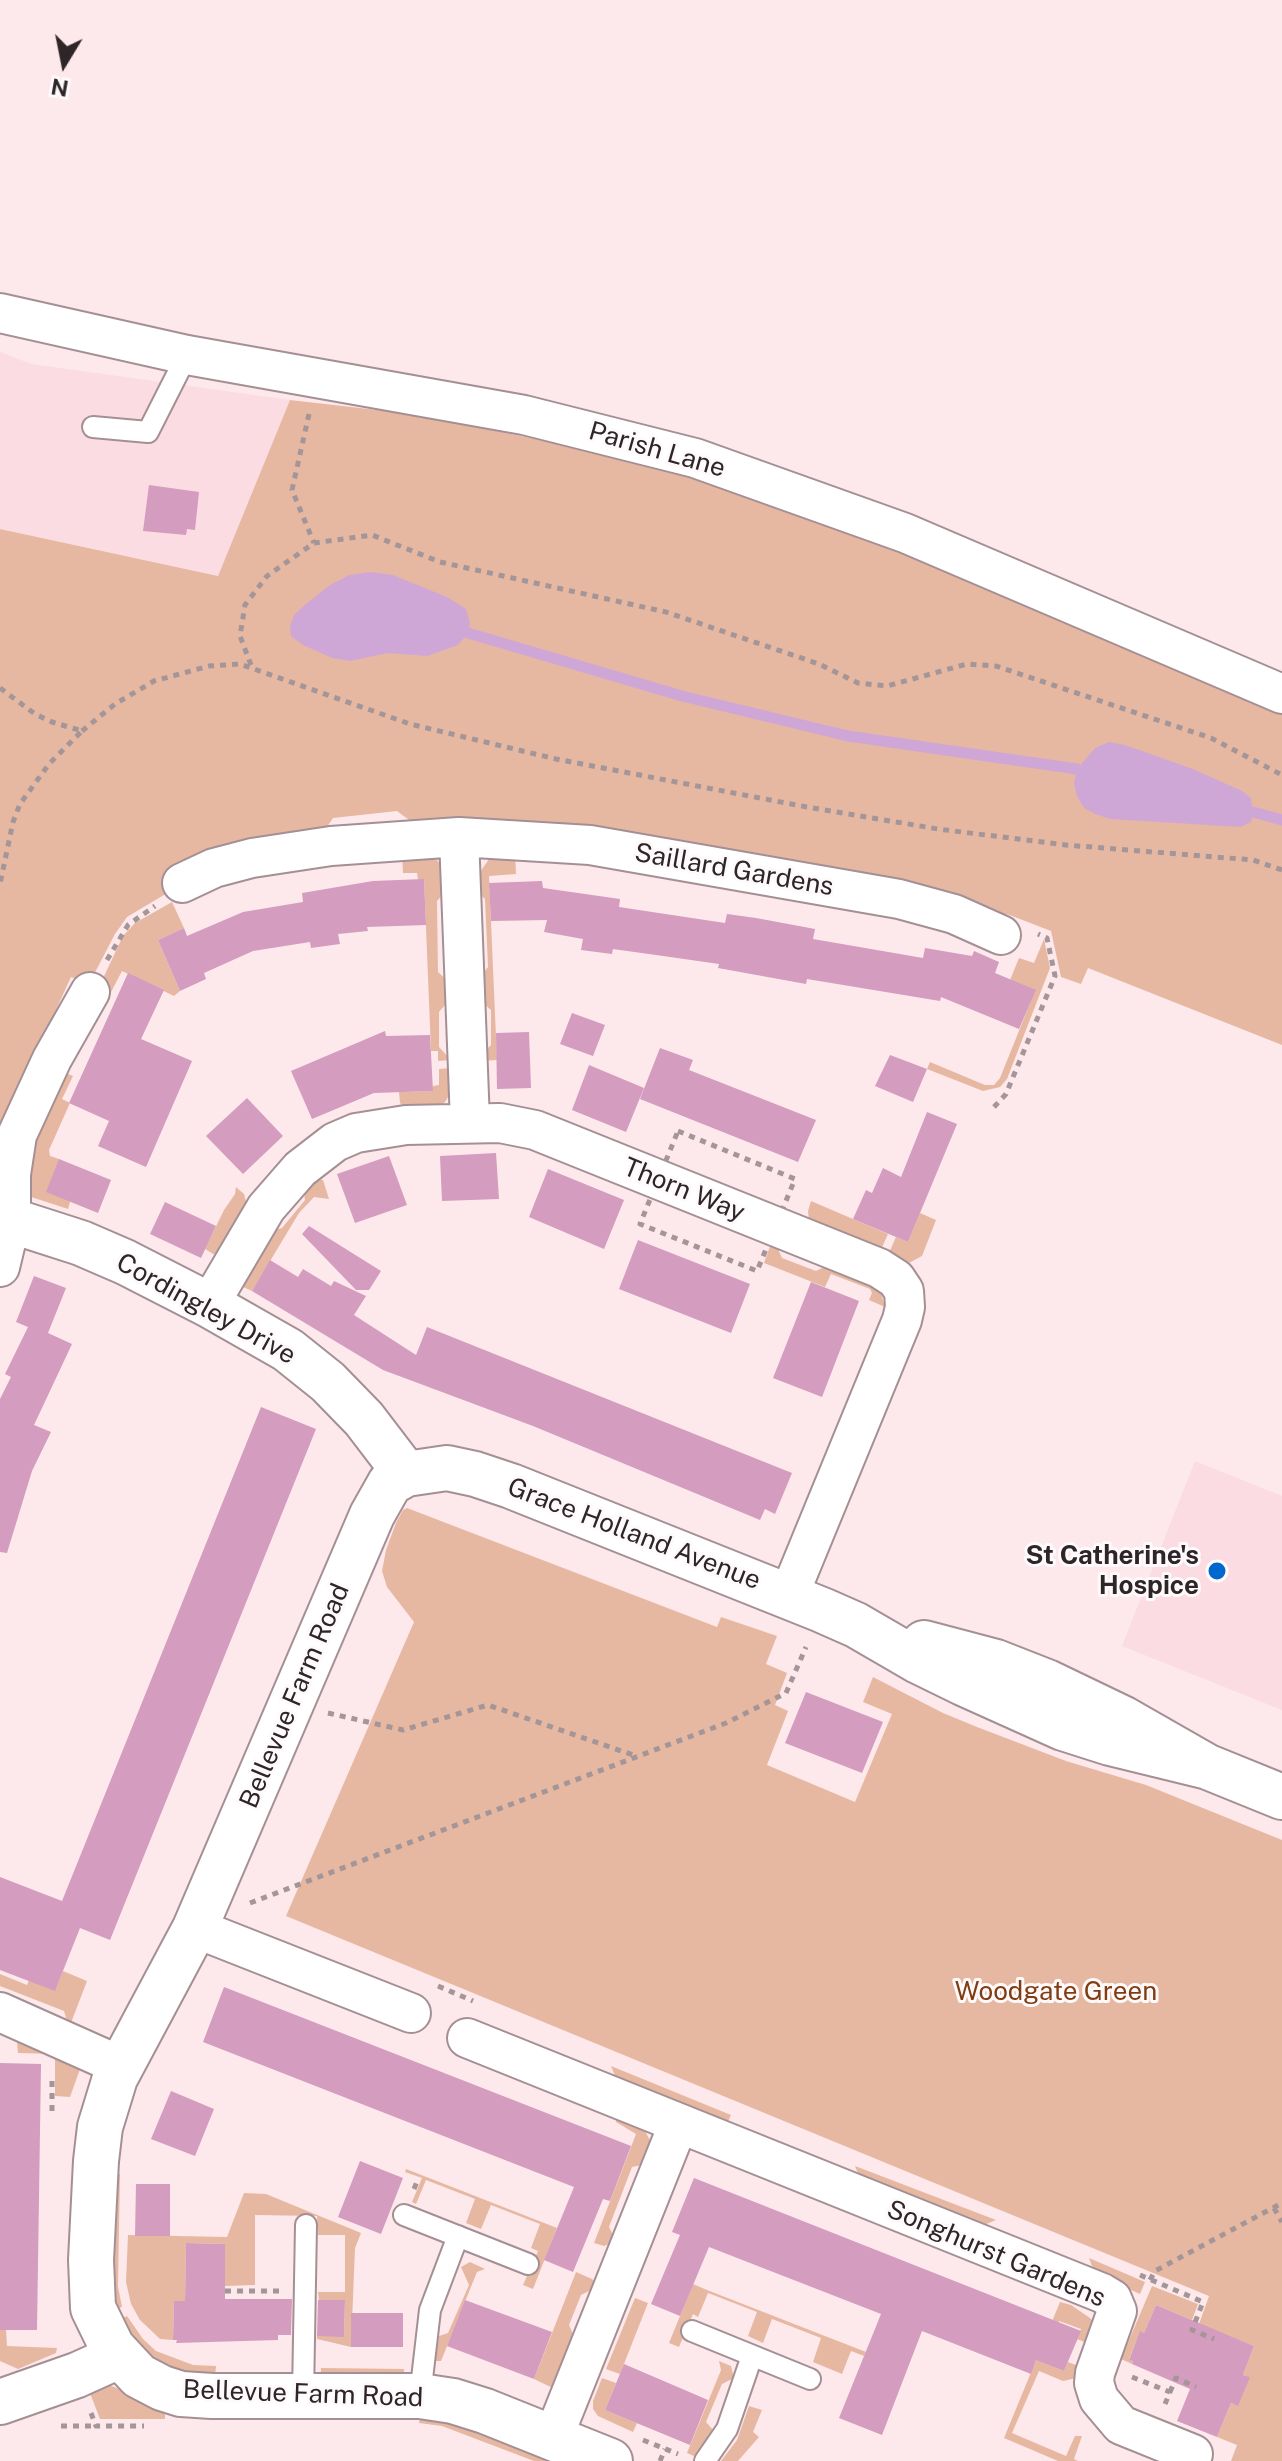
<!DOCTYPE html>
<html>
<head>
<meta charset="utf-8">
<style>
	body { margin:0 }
	#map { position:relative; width:1282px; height:2461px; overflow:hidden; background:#fde8ec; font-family:"Public Sans",sans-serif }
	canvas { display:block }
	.north { position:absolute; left:24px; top:24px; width:80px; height:80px; -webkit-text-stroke:6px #fefafb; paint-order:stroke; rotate:190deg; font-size:22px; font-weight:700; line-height:32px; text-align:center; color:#2d2527 }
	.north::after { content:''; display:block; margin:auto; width:28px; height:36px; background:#2d2527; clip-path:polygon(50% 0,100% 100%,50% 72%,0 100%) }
</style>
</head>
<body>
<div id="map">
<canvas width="1282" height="2461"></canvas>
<div class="north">N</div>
</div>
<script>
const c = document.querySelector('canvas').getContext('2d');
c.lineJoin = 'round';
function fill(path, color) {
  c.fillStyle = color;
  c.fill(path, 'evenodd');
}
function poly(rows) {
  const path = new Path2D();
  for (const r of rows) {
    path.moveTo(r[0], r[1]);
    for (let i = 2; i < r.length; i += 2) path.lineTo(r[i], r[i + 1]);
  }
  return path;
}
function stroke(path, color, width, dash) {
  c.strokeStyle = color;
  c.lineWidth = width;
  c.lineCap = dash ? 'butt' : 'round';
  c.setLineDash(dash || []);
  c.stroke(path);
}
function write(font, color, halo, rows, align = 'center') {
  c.font = font + ' "Public Sans",sans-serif';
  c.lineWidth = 6;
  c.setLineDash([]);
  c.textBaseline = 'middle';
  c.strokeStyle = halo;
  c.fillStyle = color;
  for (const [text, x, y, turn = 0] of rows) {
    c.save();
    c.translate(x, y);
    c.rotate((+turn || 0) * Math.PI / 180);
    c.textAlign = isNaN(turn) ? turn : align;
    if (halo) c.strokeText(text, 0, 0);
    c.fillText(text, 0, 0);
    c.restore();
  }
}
const built = poly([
	[0,352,31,364,290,400,218,576,0,529],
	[1195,1461,1282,1496,1282,1710,1122,1646]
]);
const green = poly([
	[290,400,395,412,491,430,574,447,698,479,923,558,1282,710,1282,1045,1088,968,1081,984,1061,977,1051,931,1007,914,1003,922,416,825,397,811,333,818,323,833,174,889,127,917,115,934,89,984,71,977,6,1119,0,1138,0,529,218,576],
	[515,853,516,874,489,876,497,1060,480,1061,480,1056,491,1045,491,1010,478,999,478,980,488,967,485,899,475,889,476,878,489,859,500,854],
	[402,854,428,855,438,861,444,871,446,891,437,901,438,972,449,982,450,999,439,1012,439,1047,451,1060,438,1061,438,1051,431,1051,424,879,418,880,417,873,403,873],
	[172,902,184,928,158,940,180,991,174,996,122,971,110,994,98,989,123,936,135,923],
	[1044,939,1050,968,1007,1079,1000,1087,983,1091,927,1069,930,1062,985,1085,994,1085,1000,1078,1035,991,1010,980,1019,958,1034,963],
	[451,1068,450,1094,445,1102,437,1108,408,1111,400,1103,399,1092,432,1091,433,1086,439,1085,439,1069],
	[61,1071,73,1076,62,1099,70,1103,49,1150,50,1156,59,1159,70,1202,68,1209,25,1195,26,1151,54,1101,48,1098],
	[312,1178,323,1180,329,1199,314,1197,299,1213,252,1291,241,1286,266,1232,282,1228,305,1200,303,1185],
	[236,1187,244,1194,248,1209,220,1258,205,1249,224,1210,235,1194],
	[811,1201,888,1234,880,1252,809,1221,808,1211],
	[920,1213,936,1220,922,1256,907,1264,888,1255,896,1237,908,1242],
	[773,1238,782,1258,816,1271,832,1263,879,1286,885,1307,869,1300,872,1293,870,1289,831,1274,825,1287,764,1263],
	[407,1508,717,1627,721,1617,777,1636,766,1664,787,1673,775,1705,788,1711,767,1765,855,1802,892,1714,863,1702,873,1677,943,1713,977,1727,1066,1761,1146,1785,1282,1840,1282,2461,1231,2461,1237,2445,1217,2437,1231,2403,1237,2405,1249,2377,1243,2375,1254,2346,1199,2324,1209,2296,286,1916,414,1622,387,1587,382,1571,386,1550,396,1523,403,1510],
	[63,1971,87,1981,69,2028,64,2011,0,1986,0,1974,27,1985,29,1980,55,1990],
	[17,2042,44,2042,84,2058,70,2097,55,2096,55,2054,18,2053],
	[611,2066,731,2115,726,2126,618,2083],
	[616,2110,640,2122,651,2142,647,2164,632,2167,609,2227,616,2241,604,2246,594,2243,636,2134,616,2122],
	[855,2166,996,2220,977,2228,861,2181],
	[406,2169,557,2228,533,2289,523,2285,538,2251,531,2248,540,2224,491,2205,481,2229,466,2223,475,2199,426,2180,416,2204,412,2202,422,2178,405,2172],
	[109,2174,120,2174,118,2286,122,2307,113,2310],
	[244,2193,266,2194,361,2233,355,2248,351,2347,317,2339,317,2336,344,2336,345,2300,319,2300,318,2292,345,2292,345,2235,318,2235,317,2216,255,2215,255,2285,225,2286,225,2244,186,2243,185,2301,174,2302,173,2340,160,2339,140,2320,131,2304,126,2282,128,2235,227,2237],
	[1089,2258,1145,2282,1140,2294,1095,2274],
	[470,2262,485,2269,477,2272,441,2361,435,2361,439,2336,448,2333,469,2285,461,2267],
	[576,2272,592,2279,599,2286,581,2295,569,2325,577,2343,557,2390,534,2379],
	[693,2284,707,2290,866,2352,864,2356,851,2351,842,2374,813,2362,821,2338,772,2319,763,2343,748,2336,757,2312,708,2293,698,2317,693,2314,679,2347,669,2343],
	[1152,2286,1198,2304,1192,2320,1156,2305,1144,2333,1140,2332,1129,2359,1133,2361,1132,2364,1121,2359],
	[635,2298,648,2303,620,2374,606,2369],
	[1060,2302,1071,2305,1090,2318,1099,2330,1094,2346,1077,2339,1081,2329,1059,2321,1042,2362,1064,2371,1068,2362,1086,2369,1081,2377,1063,2381,1039,2371,1012,2433,1066,2456,1075,2436,1082,2436,1074,2459,1078,2461,1058,2461,1004,2438],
	[127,2316,143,2339,156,2351,193,2365,216,2366,215,2376,181,2372,149,2357,136,2345,118,2320],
	[0,2330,6,2330,7,2346,57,2348,56,2353,18,2369,0,2361],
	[719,2361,731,2366,734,2378,722,2384,706,2422,713,2430,696,2457,687,2453,721,2370],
	[321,2368,404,2369,404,2377,321,2377],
	[602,2378,616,2383,605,2410,637,2423,633,2432,598,2416,593,2409,593,2401],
	[107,2384,165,2408,165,2419,100,2419,88,2388],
	[749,2406,762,2410,753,2432,759,2437,738,2461,721,2461,737,2440],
	[421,2414,444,2416,563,2461,534,2461,442,2426,419,2423]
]);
const water = poly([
	[371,572,393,575,447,597,466,609,470,623,468,633,458,645,427,656,388,653,350,661,332,658,303,645,291,636,290,626,294,615,306,604,330,585,349,575],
	[1109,742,1125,745,1193,769,1242,791,1251,798,1253,812,1251,822,1241,827,1224,826,1110,819,1095,814,1084,808,1077,796,1074,783,1077,769,1095,748]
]);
const stream = poly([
	[468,633,682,696,848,736,1077,769],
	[1253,812,1282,820]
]);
const building = poly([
	[149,485,199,492,195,530,187,529,186,535,143,531],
	[424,879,426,925,367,927,368,931,338,934,340,944,311,948,310,942,253,951,204,973,206,979,180,991,158,940,184,928,187,936,243,912,303,902,302,893,373,881],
	[542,881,543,888,620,899,619,907,725,923,727,914,756,918,815,929,813,939,923,958,925,948,972,956,974,951,999,962,995,973,1036,990,1019,1029,941,997,940,1001,807,979,806,984,718,968,719,964,663,956,613,949,612,954,581,950,583,939,544,932,547,920,491,921,489,883],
	[128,973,164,990,141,1039,192,1061,146,1167,98,1146,109,1121,69,1103],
	[572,1013,605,1025,593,1056,560,1044],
	[385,1031,386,1036,430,1035,433,1091,374,1093,312,1119,291,1071],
	[529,1032,531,1088,497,1089,496,1033],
	[660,1048,693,1060,689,1070,816,1120,798,1162,640,1099],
	[890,1055,927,1069,913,1102,875,1086],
	[589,1065,644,1088,626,1132,572,1110],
	[247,1098,283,1136,243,1174,206,1136],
	[927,1112,957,1124,908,1242,853,1219,866,1190,872,1193,883,1168,901,1177],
	[496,1153,499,1199,442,1201,440,1156],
	[389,1156,407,1205,355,1223,337,1174],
	[59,1159,111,1180,98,1213,46,1192],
	[548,1169,624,1200,604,1249,529,1217],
	[165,1202,216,1226,201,1258,150,1234],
	[309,1226,381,1271,369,1290,356,1290,302,1234],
	[638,1240,750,1284,731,1333,619,1289],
	[270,1260,298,1277,303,1269,331,1286,334,1281,366,1296,354,1315,416,1355,427,1327,792,1473,775,1514,765,1509,760,1520,533,1426,383,1370,252,1291],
	[34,1276,66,1288,48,1333,72,1344,34,1425,51,1432,32,1471,7,1553,0,1552,0,1399,11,1377,5,1374,28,1327,16,1322],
	[811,1282,859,1301,822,1397,773,1378],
	[261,1407,316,1429,110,1940,80,1928,55,1991,0,1970,0,1877,62,1901],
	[806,1692,883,1722,862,1773,785,1743],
	[224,1987,631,2146,610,2201,603,2199,573,2272,544,2260,574,2187,203,2042],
	[0,2063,41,2064,37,2330,0,2330],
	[171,2091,214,2109,195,2156,151,2139],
	[360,2161,403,2178,381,2234,338,2217],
	[694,2178,1081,2331,1064,2371,1036,2360,1031,2374,922,2331,882,2435,839,2418,881,2314,709,2247,680,2316,651,2304,680,2235,672,2232],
	[136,2184,170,2184,170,2236,135,2236],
	[186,2243,225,2244,225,2299,292,2299,291,2335,278,2335,278,2340,176,2343,177,2340,173,2340,174,2301,185,2301],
	[318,2300,345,2300,344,2337,317,2336],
	[465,2300,552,2332,534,2379,447,2346],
	[1156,2305,1254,2346,1243,2375,1250,2377,1238,2406,1231,2403,1217,2437,1177,2421,1190,2389,1132,2364,1133,2361,1129,2360,1140,2331,1144,2333],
	[351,2313,403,2313,403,2347,351,2347],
	[624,2364,708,2400,690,2445,605,2410]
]);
const path = poly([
	[309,414,292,490,314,543],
	[251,665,240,636,245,605,267,576,314,543,372,535,440,562,666,612,819,664,858,683,887,686,967,664,996,666,1211,738,1282,775],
	[0,688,35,714,52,722,82,731,49,764,20,804,13,822,0,884],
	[82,731,115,704,154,681,209,666,240,664,410,724,556,759,807,807,938,829,1066,845,1253,860,1282,870],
	[107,960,128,925,155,906],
	[994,1107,1006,1094,1055,976,1047,938,1038,934],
	[678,1131,795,1179,757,1271,640,1224,678,1131],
	[328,1713,403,1730,488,1705,636,1756],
	[250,1903,726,1723,786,1693,806,1647],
	[438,1986,473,2001],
	[52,2111,52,2076],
	[414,2189,418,2179],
	[1274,2208,1282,2222],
	[1140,2275,1203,2302,1192,2330,1214,2339],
	[1150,2280,1155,2271,1282,2203],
	[225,2291,280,2291],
	[1132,2377,1170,2392,1165,2404],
	[1170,2392,1176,2378,1196,2387],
	[91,2413,96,2426,144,2426],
	[61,2426,96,2426],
	[643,2440,678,2454],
	[660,2461,665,2449]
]);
const service = poly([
	[93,427,148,432,187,355],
	[404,2215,528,2264],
	[692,2331,810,2379],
	[303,2395,306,2225],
	[420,2396,430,2310,458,2236],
	[705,2461,727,2429,752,2356]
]);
const minor = poly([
	[0,313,187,355,524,415,695,458,905,533,1282,694],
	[459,837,470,1122],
	[182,883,214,868,252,858,331,846,459,837,590,845,899,899,954,914,1001,935],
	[0,1267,11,1221,11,1174,17,1135,52,1059,90,992],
	[209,1305,266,1208,300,1169,335,1142,356,1133,406,1125,500,1123,535,1130,879,1268,896,1279,904,1291,905,1307,902,1320,789,1595],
	[195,1928,411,2013],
	[0,2012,121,2066],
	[467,2038,1102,2293,1112,2299,1117,2311,1095,2373,1094,2383,1099,2399,1121,2425,1193,2454],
	[553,2438,678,2125]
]);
const tertiary = poly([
	[0,1217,81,1243,125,1262,209,1305,288,1350,328,1382,364,1419,406,1474],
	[924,1643,996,1662,1047,1682,1124,1719,1208,1767,1282,1797],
	[0,2402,77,2375,119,2356],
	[610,2461,485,2411,453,2401,420,2396,212,2396,181,2394,162,2388,139,2376,112,2347,93,2308,91,2260,96,2161,100,2127,115,2078,195,1928,372,1515,390,1483,406,1474,447,1468,475,1474,511,1486,822,1610,856,1625,918,1661,963,1683,1063,1728,1110,1743,1208,1767]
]);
const markers = [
	[1217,1571,10,"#0067cf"]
];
const streetNames = [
	["Parish Lane",657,450,16],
	["Saillard Gardens",734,870,10],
	["Thorn Way",684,1190,22],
	["Cordingley Drive",206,1309,29],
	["Grace Holland Avenue",634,1534,21],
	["Bellevue Farm Road",295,1696,-67],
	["Songhurst Gardens",996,2254,23],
	["Bellevue Farm Road",303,2394,2]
];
const poiNames = [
	["St Catherine's",1199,1556],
	["Hospice",1199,1586]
];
const parkNames = [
	["Woodgate Green",1056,1992]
];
fill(built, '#fbdce2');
fill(green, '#e7b8a1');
fill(water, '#cfa7d7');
stroke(stream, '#cfa7d7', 11);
fill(building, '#d49cbe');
stroke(service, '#a49094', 24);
stroke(minor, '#a49094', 42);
stroke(tertiary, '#a49094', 48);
stroke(path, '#a49598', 5, [6, 6]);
stroke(service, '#fff', 20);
stroke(minor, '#fff', 38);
stroke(tertiary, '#fff', 44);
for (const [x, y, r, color] of markers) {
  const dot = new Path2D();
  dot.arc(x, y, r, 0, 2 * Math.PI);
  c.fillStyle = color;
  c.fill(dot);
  stroke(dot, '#fefafb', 3);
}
write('26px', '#2d2527', '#fefafb', streetNames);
write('bold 26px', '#2d2527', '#fefafb', poiNames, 'right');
write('26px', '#813c11', '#fefafb', parkNames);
</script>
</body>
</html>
